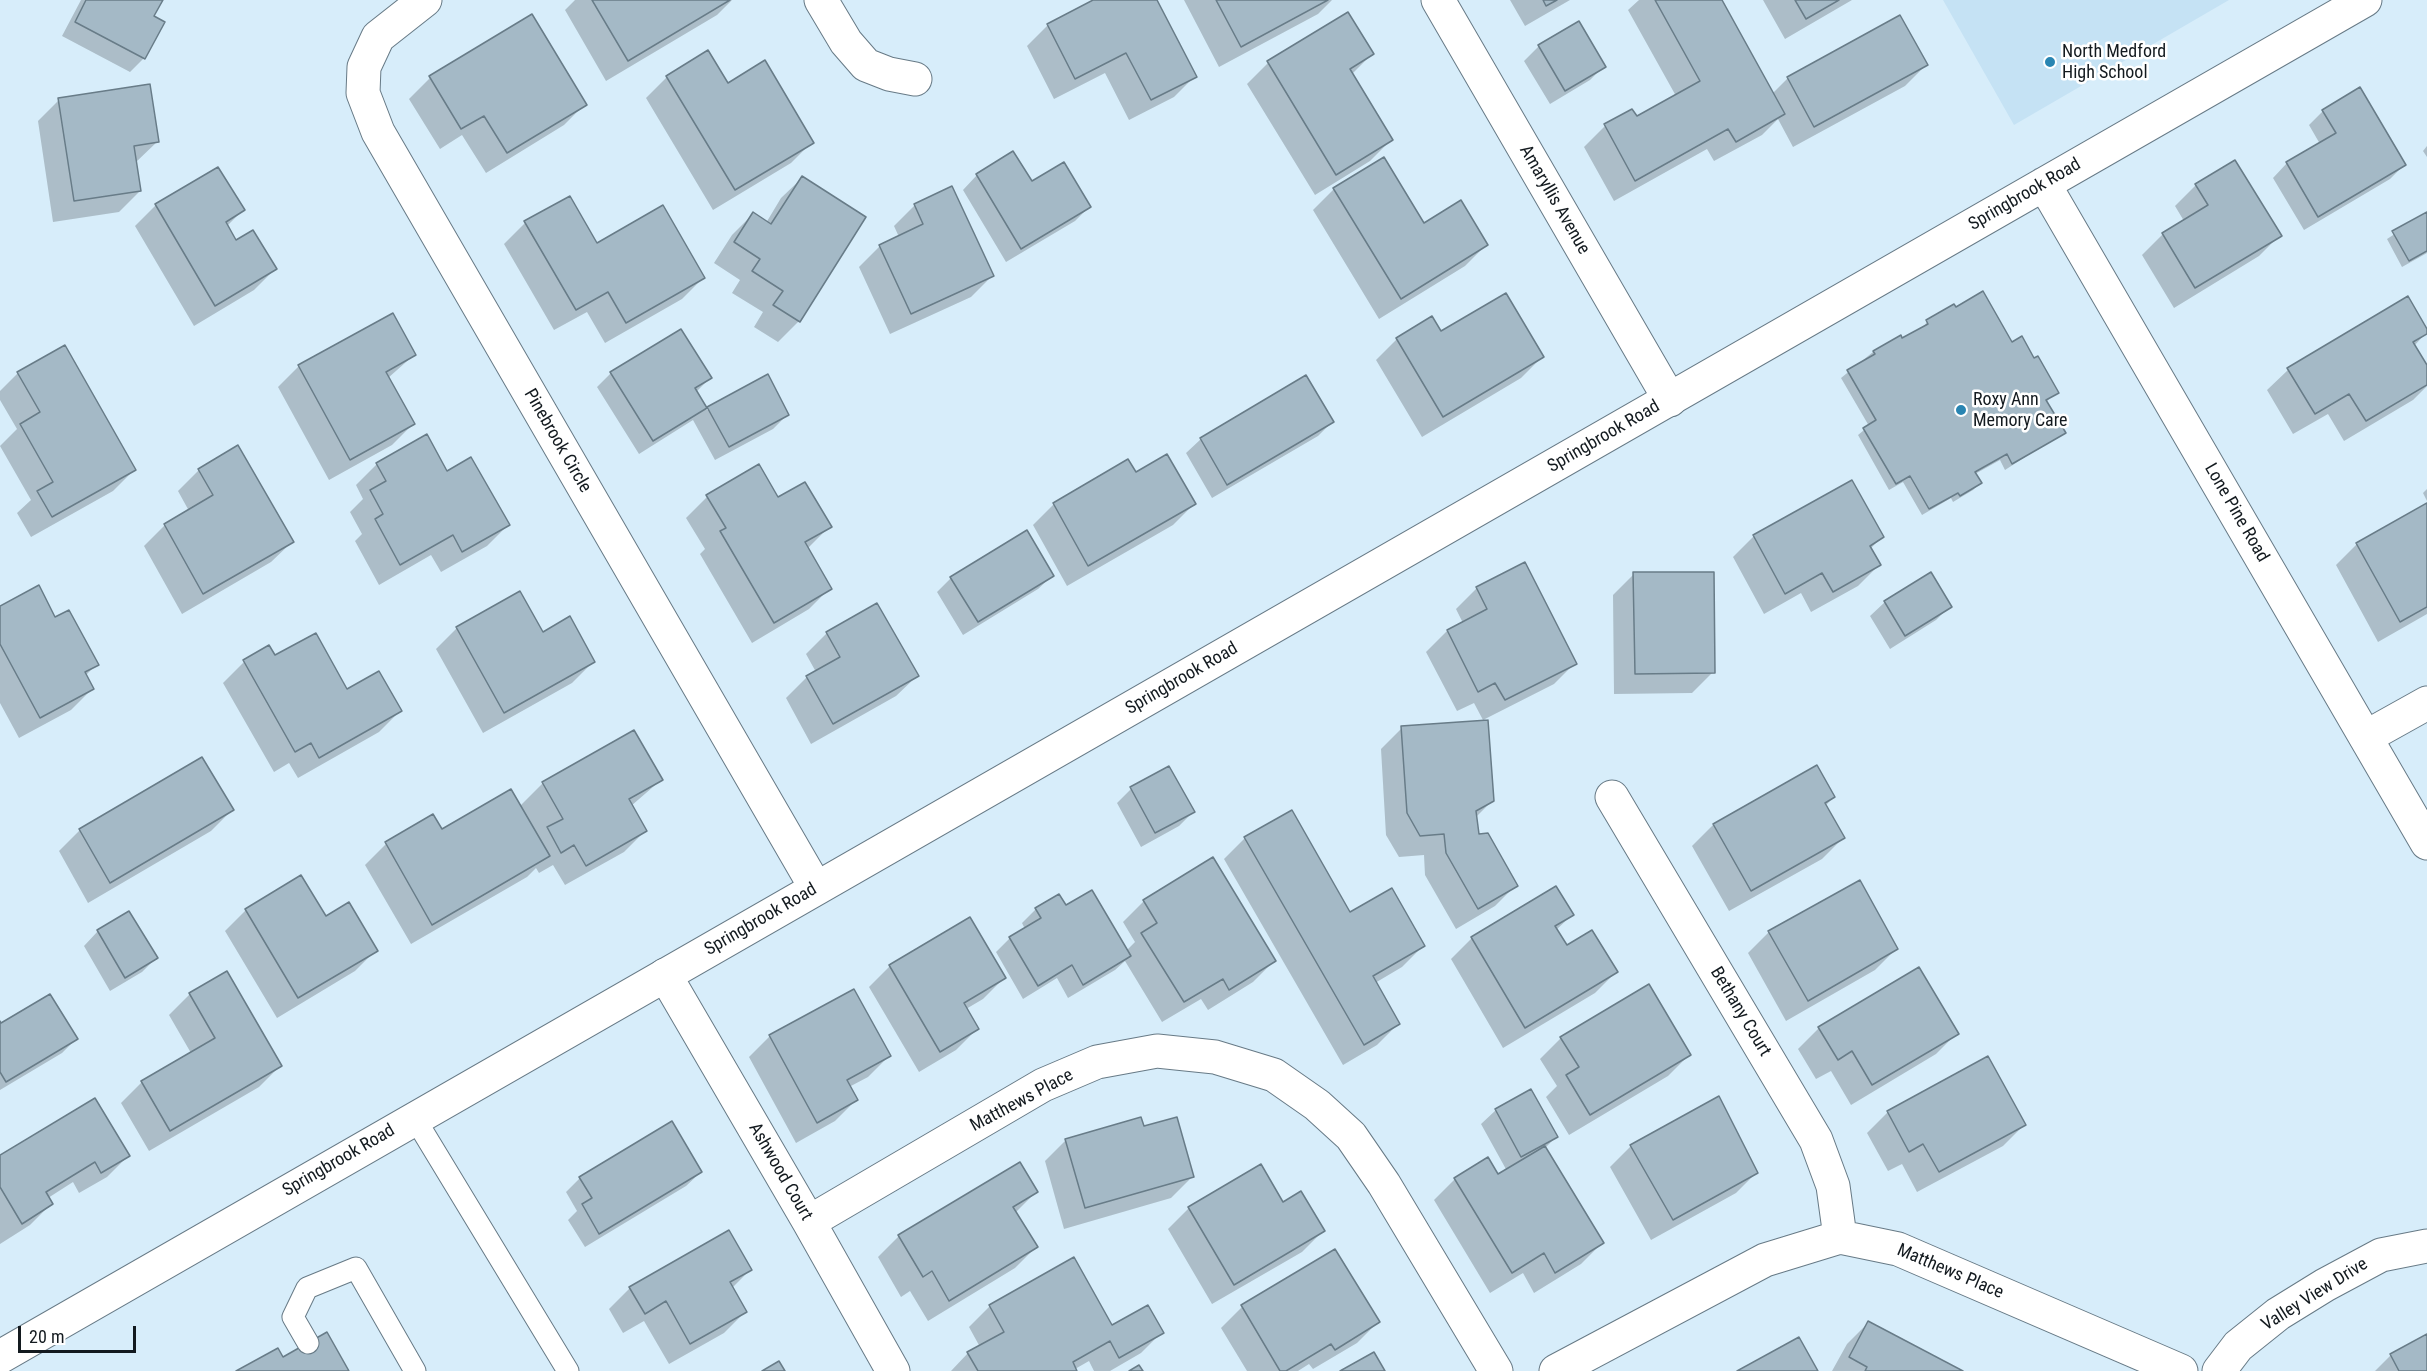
<!DOCTYPE html>
<html>
<head>
<meta charset="utf-8">
<style>
	body { margin:0 }
	#map { position:relative; width:2427px; height:1371px; overflow:hidden; background:#d7edfa; font-family:"Roboto Condensed",sans-serif }
	canvas { display:block }
	.scale { position:absolute; left:18px; top:1326px; width:118px; height:27px; box-sizing:border-box; border:3px solid #131a1f; border-top:0; padding-left:8px; font-size:18px; line-height:21px; white-space:nowrap; color:#131a1f; -webkit-text-stroke:4px #fff; paint-order:stroke }
</style>
</head>
<body>
<div id="map">
<canvas width="2427" height="1371"></canvas>
<div class="scale">20 m</div>
</div>
<script>
const c = document.querySelector('canvas').getContext('2d');
c.lineJoin = 'round';
function fill(path, color) {
  c.fillStyle = color;
  c.fill(path, 'evenodd');
}
function poly(rows) {
  const path = new Path2D();
  for (const r of rows) {
    path.moveTo(r[0], r[1]);
    for (let i = 2; i < r.length; i += 2) path.lineTo(r[i], r[i + 1]);
  }
  return path;
}
function stroke(path, color, width, dash) {
  c.strokeStyle = color;
  c.lineWidth = width;
  c.lineCap = dash ? 'butt' : 'round';
  c.setLineDash(dash || []);
  c.stroke(path);
}
function write(font, color, halo, rows, align = 'center') {
  c.font = font + ' "Roboto Condensed",sans-serif';
  c.lineWidth = 5;
  c.setLineDash([]);
  c.textBaseline = 'middle';
  c.strokeStyle = halo;
  c.fillStyle = color;
  for (const [text, x, y, turn = 0] of rows) {
    c.save();
    c.translate(x, y);
    c.rotate((+turn || 0) * Math.PI / 180);
    c.textAlign = isNaN(turn) ? turn : align;
    if (halo) c.strokeText(text, 0, 0);
    c.fillText(text, 0, 0);
    c.restore();
  }
}
const built = poly([
	[1943,0,2229,0,2014,125]
]);
const shadow = poly([
	[81,0,161,0,152,17,144,58,130,72,62,36],
	[575,0,732,0,717,15,606,81,565,10],
	[1097,0,1155,0,1195,76,1174,97,1129,120,1105,73,1054,99,1027,46,1048,25],
	[1184,0,1332,0,1318,14,1219,67],
	[1510,0,1570,0,1525,26],
	[1639,0,1720,0,1772,94,1788,78,1899,17,1926,65,1905,86,1793,147,1778,119,1762,135,1714,161,1707,149,1614,201,1584,147,1605,126,1632,111,1636,118,1676,96,1628,10],
	[1763,0,1852,0,1785,39],
	[1347,14,1372,54,1351,75,1391,140,1370,161,1315,195,1247,84,1268,63],
	[531,16,585,104,564,125,486,173,462,135,440,149,409,99,430,78],
	[1579,23,1604,66,1590,80,1550,104,1524,61,1539,46],
	[667,77,727,85,812,142,791,163,713,210,646,98],
	[59,100,158,141,135,163,140,191,119,212,53,222,38,121],
	[2323,111,2404,165,2390,179,2304,230,2273,178,2287,163,2320,144,2309,125],
	[2427,146,2427,157,2423,151],
	[1013,153,1031,184,1089,207,1075,221,1006,262,963,190,977,175],
	[2235,162,2280,235,2259,256,2174,308,2142,255,2163,234,2184,221,2175,206,2196,185],
	[802,178,799,321,778,342,754,327,763,312,732,293,740,280,714,263,732,235,753,214,766,223,781,198],
	[1334,189,1423,225,1486,245,1465,266,1379,319,1313,210],
	[156,205,243,210,227,226,236,242,275,269,254,290,194,326,135,226],
	[915,205,992,276,971,297,890,334,859,267,880,246,899,237,894,226],
	[2427,213,2427,253,2402,267,2387,239],
	[525,223,703,278,682,299,605,343,587,312,554,330,504,244],
	[2407,298,2427,332,2414,346,2427,368,2427,386,2413,400,2344,441,2328,414,2293,434,2267,390,2288,370],
	[1954,306,2034,360,2057,392,2046,402,2064,432,2005,470,2000,460,1975,474,1980,483,1973,490,1953,502,1951,498,1922,515,1903,482,1889,490,1858,435,1869,426,1841,378,1873,352,1900,337,1902,340,1921,330,1927,322],
	[1440,333,1542,357,1521,378,1422,437,1376,360,1397,339],
	[64,347,134,470,113,491,31,537,17,513,31,500,0,446,17,429,0,400,0,391,18,373],
	[414,355,388,378,413,424,392,445,329,480,278,387,299,366],
	[611,373,710,378,696,392,707,410,787,415,773,429,715,460,693,420,639,454,597,387],
	[1306,377,1332,422,1318,436,1212,498,1186,453,1201,439],
	[377,464,447,473,508,525,487,546,441,572,431,555,379,585,355,541,362,534,350,512,363,499,356,485],
	[758,466,778,499,830,526,807,549,830,588,809,609,752,643,700,554,705,549,686,518,707,497],
	[199,470,292,542,271,562,182,614,144,546,165,525,189,511,178,491],
	[1135,474,1194,504,1173,525,1067,586,1033,525,1054,504],
	[1852,482,1882,537,1870,549,1879,565,1858,586,1811,612,1801,593,1764,614,1733,557,1754,536],
	[2427,489,2427,501,2423,493],
	[2427,505,2427,614,2378,642,2336,565,2357,544],
	[1634,574,1713,672,1692,693,1614,694,1613,595],
	[1930,574,1950,606,1936,620,1890,649,1870,616,1885,602],
	[1053,575,1038,589,963,635,937,592,951,578],
	[1477,588,1575,663,1554,684,1483,720,1474,703,1457,711,1426,652,1447,631,1463,623,1456,609],
	[0,608,55,619,97,664,85,676,92,689,71,710,19,738,0,703],
	[457,628,542,634,593,662,572,683,483,733,436,649],
	[827,633,917,676,896,696,811,744,786,698,807,677,816,672,806,654],
	[275,657,346,691,400,711,379,732,298,778,289,763,274,772,223,683,244,662],
	[1402,728,1492,801,1476,817,1477,836,1516,885,1495,906,1456,929,1425,875,1424,855,1399,857,1386,835,1381,749],
	[202,759,232,810,211,831,88,903,59,851,80,830],
	[1817,767,1834,797,1825,806,1843,838,1822,859,1729,911,1692,846,1713,825],
	[661,780,631,806,645,831,624,852,565,885,553,865,539,873,536,868,527,877,411,944,365,865,386,844,433,816,441,831,520,806,543,783],
	[1131,789,1193,812,1179,826,1141,847,1117,803],
	[1245,838,1350,914,1423,946,1402,967,1375,983,1398,1024,1377,1045,1343,1065,1224,859],
	[1213,859,1274,961,1253,982,1208,1010,1201,999,1162,1022,1125,961,1115,970,1068,998,1057,978,1023,999,996,952,1010,938,1025,929,1022,923,1036,909,1059,896,1066,907,1126,951,1135,942,1123,922,1144,901],
	[246,910,325,918,376,950,355,971,277,1018,225,931],
	[129,913,156,958,142,972,110,991,84,946,98,931],
	[1572,915,1556,930,1567,947,1616,972,1595,993,1503,1048,1451,959,1472,938],
	[969,919,1004,978,983,999,966,1009,977,1029,956,1050,919,1072,869,987,890,966],
	[1769,932,1896,949,1875,970,1786,1021,1748,953],
	[190,994,280,1066,259,1087,149,1151,121,1103,142,1082,191,1053,169,1015],
	[0,1024,76,1039,62,1053,0,1090],
	[1819,1028,1957,1033,1936,1054,1851,1105,1831,1071,1816,1079,1798,1049],
	[770,1036,889,1056,868,1077,849,1087,856,1100,835,1121,796,1143,749,1057],
	[1561,1038,1689,1055,1668,1076,1569,1135,1546,1097,1557,1086,1540,1059],
	[1496,1110,1556,1137,1545,1148,1602,1243,1581,1264,1534,1293,1523,1273,1490,1293,1434,1200,1455,1179,1498,1176,1507,1171,1481,1124],
	[1888,1112,2024,1125,2003,1146,1917,1192,1902,1164,1888,1171,1867,1133],
	[672,1123,701,1172,686,1186,585,1247,568,1220,577,1211,566,1192,580,1178],
	[1143,1128,1192,1177,1171,1198,1064,1229,1045,1161,1066,1140],
	[1631,1146,1757,1172,1736,1193,1651,1240,1610,1167],
	[128,1156,107,1177,79,1193,73,1182,48,1198,51,1204,30,1225,0,1244,0,1157],
	[1019,1164,1036,1192,1015,1213,1036,1247,1015,1268,928,1321,910,1291,901,1297,878,1257,899,1236],
	[1282,1204,1323,1231,1302,1252,1212,1304,1168,1229,1189,1208],
	[1334,1251,1378,1322,1357,1343,1313,1369,1309,1364,1298,1371,1247,1371,1221,1328,1242,1307],
	[750,1270,732,1288,745,1312,724,1333,669,1364,644,1321,623,1333,609,1309,630,1288],
	[990,1306,1111,1327,1162,1332,1141,1353,1110,1371,1094,1371,1089,1361,1075,1369,1076,1371,951,1371,968,1353,980,1347,969,1327],
	[1868,1323,1959,1371,1832,1371,1847,1344],
	[2427,1336,2427,1371,2375,1371,2391,1355]
]);
const building = poly([
	[86,0,163,0,154,16,165,22,145,59,75,22,86,0],
	[592,0,730,0,628,61,592,0],
	[1093,0,1157,0,1197,77,1151,100,1126,53,1075,79,1047,24,1093,0],
	[1216,0,1328,0,1241,47,1216,0],
	[1543,0,1557,0,1546,6,1543,0],
	[1655,0,1722,0,1785,114,1736,142,1728,129,1635,181,1604,124,1632,109,1637,116,1700,81,1655,0],
	[1795,0,1839,0,1806,19,1795,0],
	[1348,12,1374,54,1350,69,1393,140,1336,175,1267,61,1348,12],
	[532,14,587,105,507,153,484,116,461,129,429,76,532,14],
	[1900,15,1928,65,1814,127,1787,77,1900,15],
	[1579,21,1606,67,1565,91,1538,45,1579,21],
	[708,50,728,83,765,60,814,143,735,190,666,76,708,50],
	[150,84,159,142,134,146,141,191,74,201,58,98,150,84],
	[2360,87,2406,165,2318,217,2286,162,2336,133,2322,110,2360,87],
	[1013,151,1032,181,1064,162,1091,207,1021,249,976,174,1013,151],
	[1384,157,1424,223,1461,200,1488,245,1401,299,1333,188,1384,157],
	[2235,160,2282,236,2195,288,2162,233,2208,205,2195,184,2235,160],
	[218,167,245,210,226,222,236,240,253,230,277,269,215,306,155,204,218,167],
	[802,176,866,217,800,322,773,305,783,291,752,271,760,259,734,242,753,212,771,224,802,176],
	[952,186,994,276,911,314,879,245,923,224,914,204,952,186],
	[570,196,597,243,663,205,705,278,626,323,608,292,576,310,524,221,570,196],
	[2427,212,2427,251,2409,261,2392,231,2427,212],
	[1983,291,2012,342,2022,336,2034,358,2038,356,2059,393,2046,400,2066,433,2012,464,2007,454,1975,472,1982,483,1960,496,1958,493,1929,509,1910,476,1896,484,1863,428,1876,420,1847,370,1875,354,1873,351,1901,335,1902,338,1928,324,1926,320,1954,304,1956,307,1983,291],
	[1506,293,1544,357,1443,417,1396,338,1432,316,1441,331,1506,293],
	[2408,296,2427,329,2427,334,2413,342,2427,365,2427,385,2366,421,2349,394,2315,414,2287,368,2408,296],
	[393,313,416,355,386,372,415,424,350,460,298,365,393,313],
	[681,329,712,378,695,388,707,408,653,441,610,372,681,329],
	[65,345,136,470,52,517,37,491,53,482,20,424,40,412,17,372,65,345],
	[768,374,789,415,729,447,707,407,768,374],
	[1306,375,1334,422,1227,485,1200,438,1306,375],
	[427,434,447,471,471,457,510,525,462,552,453,535,400,565,375,519,383,514,370,490,386,481,376,463,427,434],
	[238,445,294,542,203,594,164,524,213,495,198,469,238,445],
	[1167,454,1196,504,1088,566,1053,503,1128,459,1136,472,1167,454],
	[759,464,778,497,805,482,832,527,805,542,832,589,774,623,720,531,726,528,706,495,759,464],
	[1852,480,1884,537,1870,546,1881,565,1833,592,1822,573,1785,594,1753,535,1852,480],
	[2427,503,2427,607,2400,622,2356,543,2427,503],
	[1027,530,1054,576,978,622,950,577,1027,530],
	[1525,562,1577,664,1505,700,1495,683,1478,692,1447,630,1487,609,1476,587,1525,562],
	[1633,572,1714,572,1715,673,1635,674,1633,572],
	[1931,572,1952,607,1905,636,1884,601,1931,572],
	[39,585,55,617,69,610,99,665,85,672,94,689,40,718,0,644,0,606,39,585],
	[520,591,543,632,570,616,595,662,504,713,456,627,520,591],
	[877,603,919,676,833,724,806,676,840,657,826,632,877,603],
	[316,633,347,689,379,671,402,711,319,758,311,743,295,752,243,660,269,645,275,655,316,633],
	[1488,720,1494,801,1476,811,1479,834,1488,833,1518,886,1478,909,1446,853,1444,834,1420,836,1407,813,1401,726,1488,720],
	[634,730,663,780,629,799,647,831,586,866,574,845,561,853,547,827,563,819,542,782,634,730],
	[202,757,234,810,110,883,79,829,202,757],
	[1817,765,1835,797,1825,803,1845,838,1751,891,1713,824,1817,765],
	[1169,766,1195,812,1155,833,1130,787,1169,766],
	[511,789,550,856,432,925,385,842,433,814,442,829,511,789],
	[1292,810,1350,912,1392,888,1425,946,1373,976,1400,1024,1364,1045,1244,837,1292,810],
	[1213,857,1276,961,1229,990,1223,979,1184,1002,1141,933,1157,923,1143,900,1213,857],
	[301,875,326,916,349,902,378,951,298,998,245,909,301,875],
	[1860,880,1898,949,1808,1001,1768,931,1860,880],
	[1556,886,1574,915,1555,926,1567,945,1592,930,1618,972,1525,1028,1471,937,1556,886],
	[1092,890,1131,956,1083,985,1072,965,1038,986,1009,937,1041,918,1035,908,1059,894,1066,905,1092,890],
	[129,911,158,958,125,978,97,930,129,911],
	[970,917,1006,978,964,1003,979,1029,940,1052,889,965,970,917],
	[1919,967,1959,1034,1872,1085,1852,1051,1838,1060,1818,1027,1919,967],
	[227,971,282,1066,170,1131,141,1081,215,1038,189,993,227,971],
	[1649,984,1691,1055,1590,1115,1566,1075,1579,1067,1560,1037,1649,984],
	[854,989,891,1056,847,1080,858,1100,817,1123,769,1035,854,989],
	[50,994,78,1039,6,1082,0,1072,0,1021,1,1023,50,994],
	[1988,1056,2026,1125,1939,1172,1923,1144,1909,1152,1887,1111,1988,1056],
	[1531,1089,1558,1137,1521,1157,1495,1109,1531,1089],
	[1719,1096,1758,1173,1673,1220,1630,1145,1719,1096],
	[95,1098,130,1156,101,1173,95,1162,46,1192,53,1204,22,1224,0,1187,0,1155,95,1098],
	[1141,1117,1144,1126,1177,1117,1194,1177,1085,1208,1065,1139,1141,1117],
	[672,1121,702,1172,599,1234,582,1204,592,1198,579,1177,672,1121],
	[1545,1146,1604,1243,1555,1273,1544,1253,1512,1273,1454,1178,1488,1157,1498,1174,1545,1146],
	[1020,1162,1038,1192,1013,1207,1038,1247,949,1301,932,1271,923,1277,898,1235,1020,1162],
	[1261,1164,1283,1202,1301,1191,1325,1231,1234,1285,1188,1207,1261,1164],
	[729,1230,752,1270,730,1282,747,1312,690,1344,666,1301,645,1314,629,1287,729,1230],
	[1335,1249,1380,1322,1335,1350,1331,1344,1286,1371,1280,1371,1241,1305,1335,1249],
	[1074,1257,1112,1325,1148,1305,1164,1333,1119,1358,1110,1341,1073,1362,1077,1371,978,1371,967,1352,1004,1332,989,1305,1074,1257],
	[1868,1321,1963,1371,1865,1371,1867,1367,1849,1357,1868,1321],
	[327,1332,349,1371,236,1371,278,1348,283,1357,327,1332],
	[2427,1334,2427,1371,2399,1371,2390,1354,2427,1334],
	[1799,1337,1818,1371,1737,1371,1799,1337],
	[1374,1352,1385,1371,1340,1371,1374,1352],
	[779,1361,785,1371,762,1371,779,1361],
	[1139,1365,1143,1371,1129,1371,1139,1365]
]);
const lane = poly([
	[414,1117,568,1371],
	[308,1343,293,1317,307,1288,356,1268,415,1371]
]);
const street = poly([
	[425,0,378,37,364,67,363,93,378,132,816,888],
	[821,0,846,42,866,65,889,74,915,79],
	[1438,0,1670,400],
	[2366,737,2427,703],
	[1612,797,1816,1140,1833,1186,1840,1237],
	[665,975,809,1222,893,1371],
	[809,1222,1043,1085,1097,1062,1157,1051,1215,1057,1274,1075,1317,1105,1351,1136,1384,1184,1496,1371],
	[1556,1371,1765,1260,1840,1237,1898,1249,2181,1371],
	[2219,1371,2238,1346,2278,1314,2325,1285,2381,1255,2427,1246]
]);
const secondary = poly([
	[2044,184,2427,843],
	[0,1357,2365,0]
]);
const markers = [
	[2050,62,6,"#2985b2"],
	[1961,410,6,"#2985b2"]
];
const poiNames = [
	["North Medford",2062,52],
	["High School",2062,73],
	["Roxy Ann",1973,400],
	["Memory Care",1973,421]
];
const streetNames = [
	["Springbrook Road",2025,195,-30],
	["Amaryllis Avenue",1554,200,60],
	["Springbrook Road",1604,437,-30],
	["Pinebrook Circle",557,441,60],
	["Lone Pine Road",2236,513,60],
	["Springbrook Road",1182,679,-30],
	["Springbrook Road",761,920,-30],
	["Bethany Court",1740,1012,59],
	["Matthews Place",1022,1101,-28],
	["Springbrook Road",339,1161,-30],
	["Ashwood Court",780,1172,60],
	["Matthews Place",1950,1272,23],
	["Valley View Drive",2315,1295,-32]
];
fill(built, '#c5e2f4');
fill(shadow, '#0003');
fill(building, '#a4b9c6');
stroke(building, '#687c88', 1.5);
stroke(lane, '#677a86', 23);
stroke(street, '#677a86', 35);
stroke(secondary, '#677a86', 35);
stroke(lane, '#fff', 21);
stroke(street, '#fff', 33);
stroke(secondary, '#fff', 33);
for (const [x, y, r, color] of markers) {
  const dot = new Path2D();
  dot.arc(x, y, r, 0, 2 * Math.PI);
  c.fillStyle = color;
  c.fill(dot);
  stroke(dot, '#fff', 2);
}
write('18px', '#131a1f', '#fff', poiNames, 'left');
write('18px', '#131a1f', '#fff', streetNames);
</script>
</body>
</html>
